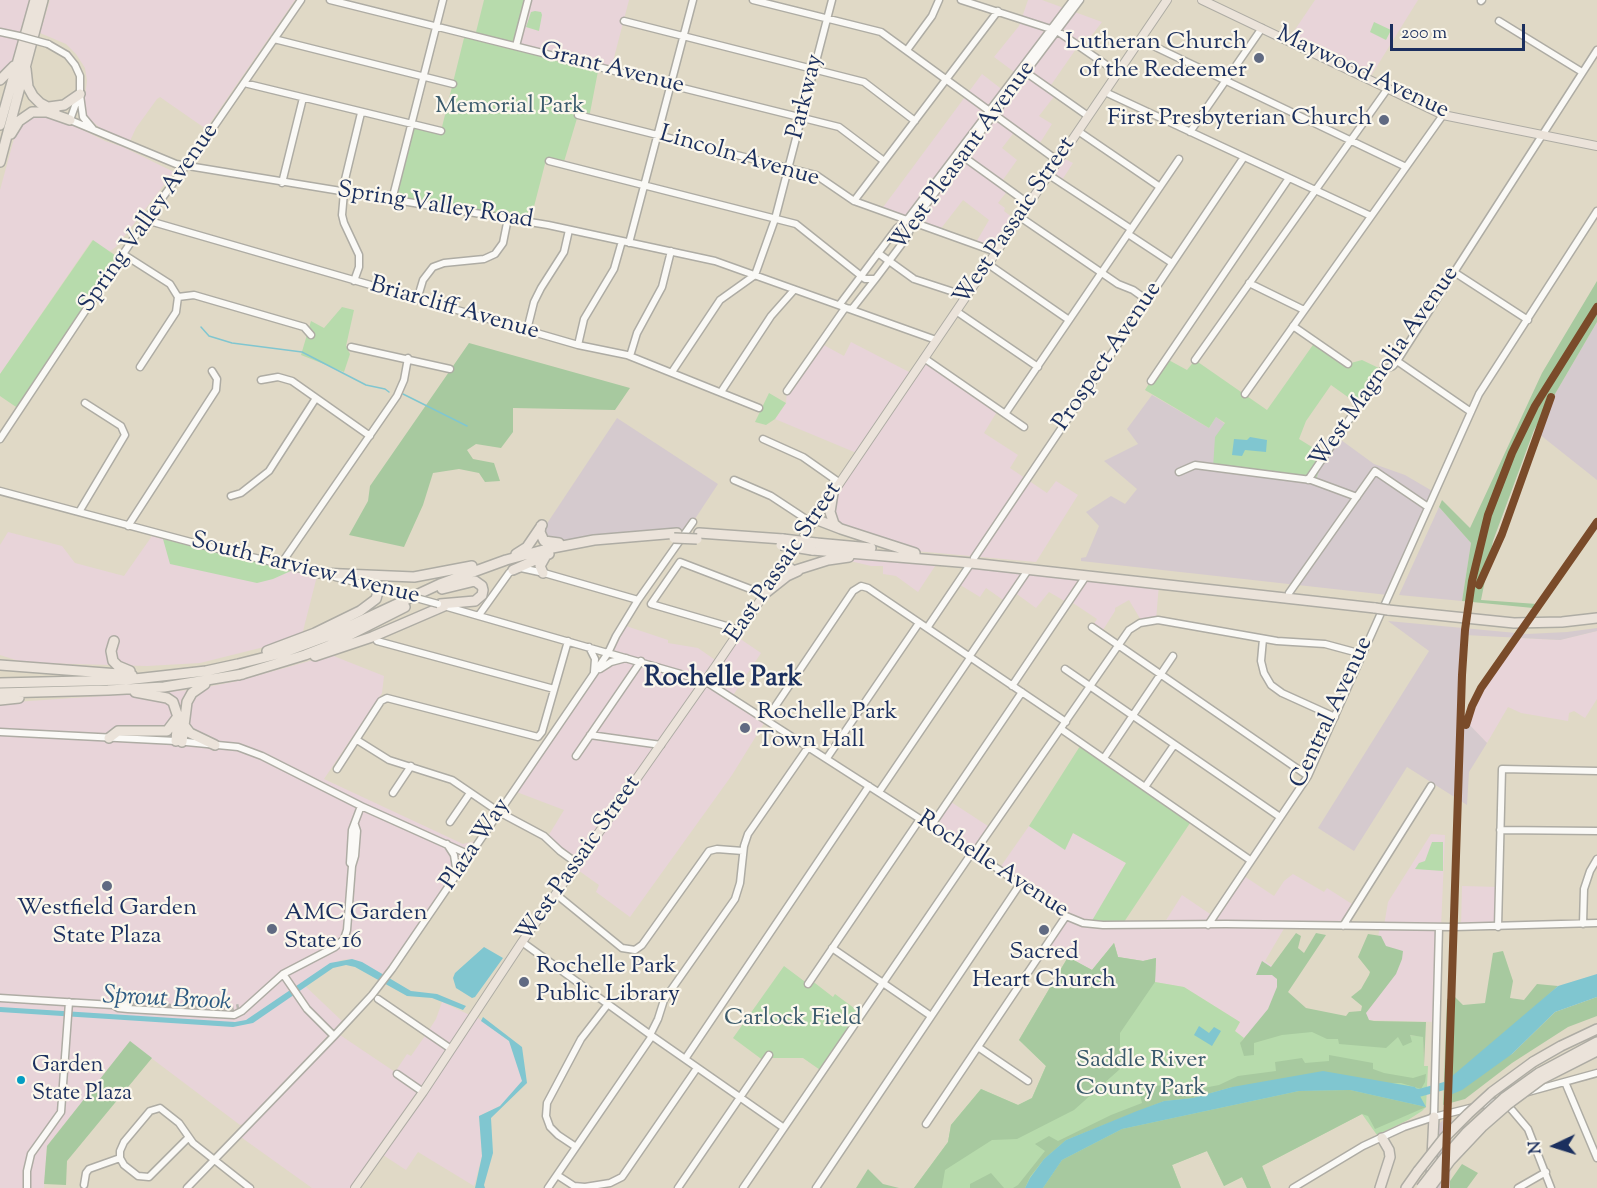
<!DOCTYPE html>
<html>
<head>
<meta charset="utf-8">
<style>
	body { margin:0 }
	#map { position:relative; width:1597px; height:1188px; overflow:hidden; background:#e0d9c6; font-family:"Sorts Mill Goudy",serif }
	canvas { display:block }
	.north { position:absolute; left:1525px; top:1116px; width:60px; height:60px; -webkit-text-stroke:4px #fbf7ec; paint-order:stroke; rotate:266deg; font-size:16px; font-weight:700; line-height:24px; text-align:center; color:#1b2f5e }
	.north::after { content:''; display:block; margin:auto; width:21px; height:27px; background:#1b2f5e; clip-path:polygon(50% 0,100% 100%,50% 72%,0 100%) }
	.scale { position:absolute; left:1390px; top:24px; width:135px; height:27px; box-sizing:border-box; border:3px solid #1b2f5e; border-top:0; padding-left:8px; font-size:18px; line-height:21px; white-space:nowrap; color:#1b2f5e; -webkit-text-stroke:4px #fbf7ec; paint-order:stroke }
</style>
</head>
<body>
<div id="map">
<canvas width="1597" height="1188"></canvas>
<div class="north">N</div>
<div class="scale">200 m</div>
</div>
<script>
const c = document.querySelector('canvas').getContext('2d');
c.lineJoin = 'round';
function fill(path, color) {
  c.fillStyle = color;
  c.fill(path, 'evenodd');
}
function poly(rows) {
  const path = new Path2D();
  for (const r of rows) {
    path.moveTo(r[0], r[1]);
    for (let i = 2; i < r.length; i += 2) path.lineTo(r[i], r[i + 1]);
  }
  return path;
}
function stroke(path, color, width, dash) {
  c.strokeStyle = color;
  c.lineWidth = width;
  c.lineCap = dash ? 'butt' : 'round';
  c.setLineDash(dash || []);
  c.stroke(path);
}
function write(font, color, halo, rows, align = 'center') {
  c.font = font + ' "Sorts Mill Goudy",serif';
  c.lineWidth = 4.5;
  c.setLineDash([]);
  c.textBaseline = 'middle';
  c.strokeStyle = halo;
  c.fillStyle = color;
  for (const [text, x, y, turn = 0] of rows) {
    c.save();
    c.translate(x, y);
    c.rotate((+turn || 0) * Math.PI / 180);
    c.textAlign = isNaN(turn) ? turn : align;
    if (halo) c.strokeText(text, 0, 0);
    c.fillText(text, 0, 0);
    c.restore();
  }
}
const built = poly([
	[0,0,29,0,12,62,0,76],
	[50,0,295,0,206,129,160,97,157,99,136,128,130,141,101,129,86,116,84,102,87,81,85,68,76,54,66,44,40,33],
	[528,0,629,0,611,69,516,46],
	[1028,0,1042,0,1102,22,1082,48,1078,46,1049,88,1056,94,1039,116,1052,124,1038,146,1016,130,1002,148,1017,160,1000,184,1008,190,998,203,1005,208,1004,211,1017,221,996,252,975,244,989,220,963,200,939,231,881,210,982,74,1004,91,1017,74,994,57,1019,26],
	[1315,0,1418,0,1369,79,1288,40],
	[37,115,69,123,105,141,123,147,174,172,116,247,109,252,92,240,0,374,0,190,15,135,26,118],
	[1061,157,1073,163,1060,183,1049,175],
	[851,342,911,373,924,358,998,410,984,433,1018,455,1010,468,1047,493,1056,481,1078,495,1036,562,916,551,841,529,830,505,859,454,775,419,786,403,787,391,820,343,844,356],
	[8,532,62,546,75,563,124,576,152,536,317,576,302,635,268,646,200,663,147,666,38,663,19,661,0,655,0,545],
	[848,557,939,560,918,592,896,576,883,574,883,566,871,566,838,558],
	[971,563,1159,584,1156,620,1142,622,1129,600,1115,608,1115,611,1101,633,1092,627,1097,619,1070,601,1068,603,1049,592,1036,608,1014,592,1006,602,986,588,980,597,957,583],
	[623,625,668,640,668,643,698,648,718,662,736,636,761,653,732,697,766,720,732,775,630,917,596,892,599,885,575,868,578,864,547,838,564,810,514,791],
	[1597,631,1597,699,1585,718,1574,711,1569,713,1568,721,1521,713,1508,707,1487,743,1467,723,1476,701,1516,638,1560,640],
	[331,655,384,676,382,693,324,779,463,844,475,841,400,952,383,974,352,959,341,960,302,983,342,1021,244,1124,240,1125,130,1042,47,1146,44,1188,0,1188,0,703,191,690,238,681],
	[948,800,991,828,973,853,931,826],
	[1029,826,1065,849,1073,833,1126,863,1091,924,1163,925,1182,895,1213,916,1241,874,1274,896,1284,881,1293,874,1324,892,1327,888,1355,906,1343,926,1286,925,1265,961,1294,981,1282,998,1244,1038,1235,1031,1240,1022,1184,987,1155,982,1143,961,1118,957,1114,943,1092,970,1068,957,1066,960,1046,946,1066,916,999,869],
	[1431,834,1445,835,1437,1022,1363,1020,1380,926,1384,926,1388,902],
	[1462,886,1499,887,1498,927,1461,927],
	[442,1002,472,1016,474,1015,509,1041,523,1081,500,1106,479,1116,482,1156,474,1186,418,1152,406,1170,380,1153,355,1188,312,1188,238,1135,337,1033,395,1072,407,1054,411,1056,427,1033,436,1019]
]);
const industrial = poly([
	[1597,322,1597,480,1534,430],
	[1152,395,1209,428,1216,417,1225,424,1325,455,1337,437,1374,464,1405,475,1434,492,1388,595,1081,561,1081,558,1086,557,1099,526,1086,512,1111,496,1125,504,1137,489,1104,461,1138,444,1127,429],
	[617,418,718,484,687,531,555,541,545,537,543,533,546,525],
	[1439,507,1471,543,1462,601,1399,595],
	[1388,621,1527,634,1567,632,1597,628,1597,631,1560,640,1465,635,1463,718,1487,743,1469,772,1467,805,1407,767,1354,851,1318,828,1429,651],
	[1452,1118,1450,1188,1435,1188,1437,1126,1443,1120]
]);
const green = poly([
	[484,0,528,0,517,46,599,66,589,118,578,115,563,165,546,160,530,222,392,200,411,125,441,131,465,34,475,36],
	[535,11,541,12,542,15,539,31,526,27,531,12],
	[1374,22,1391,30,1386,40,1370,32],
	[93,240,122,260,19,409,0,396,0,374],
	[342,307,354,310,346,346,350,354,344,372,301,355,311,321,324,328],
	[1315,342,1347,364,1362,360,1383,370,1359,405,1331,385,1306,421,1299,439,1325,455,1315,482,1213,468,1215,437,1225,423,1216,417,1209,428,1145,390,1165,358,1187,370,1195,360,1267,410],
	[769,393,786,403,775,419,766,425,755,422],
	[163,539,293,570,273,579,257,583,170,564],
	[1082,743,1192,820,1122,925,1090,924,1126,863,1073,833,1065,850,1029,826],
	[1432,842,1443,842,1443,871,1415,869,1419,863,1425,861],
	[1114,943,1118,957,1143,961,1156,958,1155,982,1184,987,1240,1022,1235,1031,1244,1038,1241,1042,1306,1028,1423,1036,1424,1066,1428,1066,1426,1107,1422,1111,1408,1120,1377,1135,1362,1114,1262,1166,1271,1188,1247,1188,1242,1177,1224,1186,1207,1151,1172,1165,1181,1188,914,1188,948,1142,951,1125,981,1089,1018,1105,1032,1098,1046,1066,1019,1040,1068,957,1092,970],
	[784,966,808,984,811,980,833,997,835,994,862,1014,823,1072,803,1058,766,1058,764,1061,733,1038]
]);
const forest = poly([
	[1597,281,1597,322,1534,430,1493,541,1481,600,1537,604,1533,608,1462,601,1471,543,1439,507,1442,500,1470,528,1542,373],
	[469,343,630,388,615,410,513,408,513,432,501,448,476,444,467,450,473,459,494,463,500,481,485,482,479,473,459,469,433,473,423,505,404,547,349,535,368,501,370,486],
	[1296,933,1301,936,1298,948,1304,953,1316,933,1326,935,1288,992,1306,1008,1346,1016,1349,1012,1361,1011,1362,1006,1351,997,1361,989,1369,975,1370,972,1358,957,1368,934,1381,936,1386,946,1403,951,1402,959,1396,974,1366,1013,1369,1020,1374,1021,1426,1022,1424,1066,1423,1037,1410,1035,1412,1042,1403,1046,1398,1037,1386,1048,1339,1044,1338,1039,1327,1039,1312,1032,1282,1035,1254,1043,1254,1055,1244,1056,1240,1043,1268,1009,1277,987,1277,979,1272,975,1256,975,1262,961,1271,967],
	[1114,943,1118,957,1143,961,1156,958,1155,982,1120,1033,1120,1069,1074,1110,1017,1139,992,1140,945,1170,942,1188,914,1188,948,1142,951,1125,981,1089,1018,1105,1032,1098,1046,1066,1019,1040,1068,957,1092,970],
	[1503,951,1513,981,1510,998,1524,1000,1537,984,1558,986,1460,1075,1512,1054,1555,1012,1597,997,1597,1016,1568,1027,1512,1063,1465,1099,1443,1105,1447,999,1454,996,1463,1005,1485,1003,1493,953],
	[130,1041,152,1058,67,1161,66,1185,44,1184,47,1146],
	[1329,1055,1373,1063,1373,1069,1384,1073,1413,1078,1426,1074,1425,1082,1421,1089,1401,1083,1232,1087,1193,1098,1164,1101,1066,1140,1044,1159,1030,1177,1025,1188,1013,1188,1018,1185,1045,1151,1035,1144,1049,1136,1058,1141,1111,1115,1142,1103,1140,1095,1154,1086,1178,1084,1188,1091,1219,1085,1238,1076,1276,1071,1275,1062,1302,1058,1305,1063,1329,1061],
	[1350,1090,1426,1107,1375,1129,1368,1116,1362,1114,1262,1166,1271,1188,1247,1188,1242,1177,1224,1186,1207,1151,1172,1165,1181,1188,1043,1188,1062,1160,1122,1129,1299,1091],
	[1462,1164,1478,1173,1467,1188,1450,1188,1450,1181],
	[868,1169,883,1184,899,1188,856,1188],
	[991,1173,1004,1188,970,1188,970,1184]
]);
const water = poly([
	[1250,437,1267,440,1266,452,1245,450,1242,456,1232,455,1234,439,1247,440],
	[484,947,503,958,475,997,472,998,456,988,453,978,455,973],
	[352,959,362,962,411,991,437,994,466,1006,463,1010,432,998,407,996,355,967,346,965,333,968,253,1023,233,1027,0,1012,0,1007,235,1022,246,1020,330,963],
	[1597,974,1597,997,1555,1012,1512,1054,1462,1090,1450,1095,1451,1077,1558,986],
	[483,1017,522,1047,527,1083,491,1118,493,1153,484,1185,485,1188,475,1188,482,1156,479,1116,500,1106,522,1081,509,1041,481,1021],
	[1199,1026,1209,1033,1214,1027,1221,1031,1212,1046,1194,1035],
	[1323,1071,1415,1087,1426,1107,1350,1090,1299,1091,1122,1129,1062,1160,1043,1188,1025,1188,1030,1178,1044,1159,1066,1140,1137,1111,1164,1101,1193,1098,1232,1087]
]);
const stream = poly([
	[201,327,209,336,232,343,302,352,366,385,385,389,389,392],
	[403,394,467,426]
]);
const river = poly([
	[1408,1091,1419,1093,1462,1081]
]);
const minorTunnel = poly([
	[129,1004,225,1010,239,1007]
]);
const minor = poly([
	[330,0,839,127,884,161],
	[753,0,881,32,1058,161],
	[961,0,1057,31,1118,73],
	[1481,1,1482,0],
	[624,21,864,82,915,121],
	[1499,21,1582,72],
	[0,32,19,36],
	[274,39,453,84],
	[1141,40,1406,167],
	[48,44,67,55,75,65,80,76,80,92,70,120,176,164,548,225,715,261,936,340],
	[516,46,528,0],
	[907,50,932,16,939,0],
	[1024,71,1088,116],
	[244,83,441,131],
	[1105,92,1371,216],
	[80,95,83,117,93,129],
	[578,115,816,175,854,201,996,252],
	[1078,131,1160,187],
	[1190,132,1262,28],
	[961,155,1029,204],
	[549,161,796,224,865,279,874,279],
	[1049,175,1131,229],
	[282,183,303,98],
	[342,192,361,113],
	[344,192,342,215,344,223,359,255,359,267,354,281],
	[392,200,443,0],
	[854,201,998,11],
	[1020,217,1118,284,1133,290,1147,300],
	[146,220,578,345,627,355,759,408],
	[1128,234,1172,263],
	[629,243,693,0],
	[878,253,914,279,966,296],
	[123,254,170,284,178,297,176,312,140,367],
	[988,264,1069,320],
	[1454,272,1528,320],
	[1249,283,1304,310],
	[178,297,194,295,304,327,311,335],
	[417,300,423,280,433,267,444,263,484,259,495,254,503,243,508,218],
	[845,308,840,304,897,228,907,220,1073,0],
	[956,311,1038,367],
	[1293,326,1348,364],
	[527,330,534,302,541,288,564,252,569,230],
	[578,345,584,319,614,269,622,241],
	[351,347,450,369],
	[630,356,637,333,662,287,671,251],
	[924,358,1024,427],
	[1195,360,1388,88],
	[1397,361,1471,412],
	[672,372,720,300,755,275,775,219,832,0],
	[261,380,278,377,292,381,370,436],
	[1151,381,1289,178],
	[787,391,845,308,852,309,877,277,907,237,913,222,1080,0],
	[721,392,771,316,794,290],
	[1245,394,1443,115],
	[1005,414,1179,159],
	[0,439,115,266,122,260,123,254,146,220,202,144,301,0],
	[763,439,803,457,840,483],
	[1179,472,1195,465,1311,480,1357,497],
	[734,480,771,496,812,523],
	[1308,480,1383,370,1393,366,1397,361,1597,50],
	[0,491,202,545,322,574],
	[231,496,241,493,269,471,316,398],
	[79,512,125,435,121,426,85,403],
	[128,526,216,390,217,379,212,371],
	[974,558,1244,157],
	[281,564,397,396,404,380,408,358],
	[335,577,387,590],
	[1289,593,1375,471,1428,507],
	[444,606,705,681,998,869,1066,916,1083,923,1103,925,1226,924,1454,927,1597,923],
	[479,615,509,573,513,570,521,568,544,573,638,600],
	[1092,627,1308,776],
	[927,628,971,563],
	[740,630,651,604,680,562,753,590,763,595],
	[1263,639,1261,661,1264,673,1271,685,1282,693,1335,717],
	[377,641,554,689],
	[589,647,595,659,594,672],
	[969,657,1028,570],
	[600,669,611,662,626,658],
	[1065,669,1280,817],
	[1012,686,1086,576],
	[766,720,853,591,861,586,868,588,1066,722],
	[1061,729,1250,860],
	[0,732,176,741,238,747,262,756,361,806],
	[590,735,661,745],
	[357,740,389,760,452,780,499,812,544,836,560,851,578,864],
	[576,756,641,661],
	[827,758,919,623],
	[1104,758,1173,656],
	[337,769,381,701,387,698,538,737,542,732,568,641],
	[1145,787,1174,745],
	[879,792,970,658],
	[393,793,411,766],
	[450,822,470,793],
	[931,826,1022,692],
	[1500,830,1597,831],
	[447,844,454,855,457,874],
	[352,865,350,863,352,830,361,806,470,855],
	[557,895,622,948,635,950,642,945,709,851,717,849,743,851],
	[1583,924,1584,889,1590,871,1597,859],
	[1208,925,1308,776,1479,394,1597,211],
	[1343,926,1431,786],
	[1498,927,1502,769,1597,771],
	[522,942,652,1036,784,1128],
	[832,948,931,1016],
	[283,974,307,1009,334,1036],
	[808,984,920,819],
	[0,998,113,1005,129,1004],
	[378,999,451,1049],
	[113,1005,118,1008,128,1009,234,1015,242,1011,283,974,335,947,344,939,347,930,352,866,355,856,357,831,355,825],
	[650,1035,658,1019,664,1000,735,899,740,883,744,846,748,834,809,746],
	[978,1047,1028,1081],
	[685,1059,869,786],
	[397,1074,423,1092],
	[1565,1082,1597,1158],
	[1528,1092,1597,1073],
	[1506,1103,1528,1129,1551,1188],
	[1434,1117,1439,927],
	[926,1124,1066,916],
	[576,1147,558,1135,550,1127,546,1116,547,1103,581,1039,608,1004],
	[120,1158,120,1151,124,1142,150,1111,160,1108,179,1123,193,1143,250,1188],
	[120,1158,124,1165,138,1176,149,1177,188,1138],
	[557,1175,574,1186,585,1187,610,1183,622,1177,697,1068],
	[84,1185,86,1173,89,1169,120,1158],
	[27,1188,27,1171,31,1154,61,1112,69,1002],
	[187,1188,334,1036,372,995,392,969,608,653,616,636,638,600,693,522],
	[548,1188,652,1036],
	[678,1188,769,1055],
	[743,1188,969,857,977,849,1129,630,1140,623,1158,620,1277,641,1325,644,1362,654],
	[816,1188,1020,884],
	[1293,1188,1363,1146,1404,1127,1434,1117,1498,1101],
	[1518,1188,1546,1172]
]);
const major = poly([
	[1202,0,1443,115,1597,146],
	[355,1188,423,1092,522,942,715,667,1167,0]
]);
const highway = poly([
	[26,69,28,87,33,96,40,103,55,111],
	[0,80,14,66],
	[49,107,64,105,80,94],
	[0,125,35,0],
	[11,134,19,121,32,112,47,112,70,120],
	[0,162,43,0],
	[833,493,830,512,834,524,839,528],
	[815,519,841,529,915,553],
	[541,526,540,532,544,541,559,543],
	[699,533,783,539],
	[816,543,871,548],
	[812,550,971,563,1375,608],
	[516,554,527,547,542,525],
	[785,564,793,571,828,560,849,557],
	[513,570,549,554],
	[319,573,414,577,472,566],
	[543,573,540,566,545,557],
	[763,595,787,576,798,571],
	[440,604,475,601,482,595,483,590,482,586,475,581,442,589],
	[1388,610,1514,623,1562,622,1597,618],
	[114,641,111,651,113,661,118,666,130,671],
	[267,651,315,633,360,611,376,599,379,588],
	[315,656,372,637,444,606],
	[0,665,132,675],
	[239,675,305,655,328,646,405,607],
	[0,683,126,680,206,671,238,664,282,653,328,636,440,584,506,560,547,549,594,540,677,533],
	[135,692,167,698,173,702,178,717,176,741],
	[0,693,108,690,164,687,243,674],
	[0,700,19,698],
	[184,725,190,733,215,745],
	[109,738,118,731,167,731,176,719],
	[182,742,187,702,192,693,205,684],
	[1533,1062,1561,1046,1597,1029],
	[1539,1073,1597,1042],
	[1542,1079,1597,1051],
	[1431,1177,1434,1117],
	[1380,1188,1390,1157,1389,1150,1382,1138],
	[1406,1188,1418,1171]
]);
const minorBridge = poly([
	[19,36,48,44],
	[387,590,438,604]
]);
const highwayBridge = poly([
	[674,538,697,539],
	[783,539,816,543],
	[781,545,812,550],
	[1375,608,1388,610],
	[1418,1171,1444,1138,1468,1114,1492,1092,1533,1062],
	[1421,1188,1445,1157,1467,1132,1504,1098,1539,1073],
	[1430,1188,1450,1161,1483,1126,1507,1105,1542,1079]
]);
const rail1 = poly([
	[1479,585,1502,534,1551,397],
	[1466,725,1472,706,1481,688,1597,522],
	[1445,1188,1462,675,1465,630,1472,581,1488,515,1512,453,1535,406,1597,307]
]);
const markers = [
	[1259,58,6,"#606a82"],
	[1384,120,6,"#606a82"],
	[745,728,6,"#606a82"],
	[107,886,6,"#606a82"],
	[272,929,6,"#606a82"],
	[1044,930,6,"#606a82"],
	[524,982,6,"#606a82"],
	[21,1080,5,"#039dc3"]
];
const busNames = [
	["Garden",32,1067],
	["State Plaza",32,1095]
];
const poiNames = [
	["Lutheran Church",1247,44,"right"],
	["of the Redeemer",1247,72,"right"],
	["First Presbyterian Church",1372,120,"right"],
	["Rochelle Park",757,714],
	["Town Hall",757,742],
	["Westfield Garden",107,910,"center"],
	["State Plaza",107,938,"center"],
	["AMC Garden",284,915],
	["State 16",284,943],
	["Sacred",1044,954,"center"],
	["Heart Church",1044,982,"center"],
	["Rochelle Park",536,968],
	["Public Library",536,996]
];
const streetNames = [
	["Grant Avenue",612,70,14],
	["Maywood Avenue",1362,74,25],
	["Parkway",807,97,-76],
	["West Pleasant Avenue",964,157,-54],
	["Lincoln Avenue",739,158,16],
	["Spring Valley Road",435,207,9],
	["Spring Valley Avenue",150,219,-55],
	["West Passaic Street",1016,222,-56],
	["Briarcliff Avenue",454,310,16],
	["Prospect Avenue",1109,357,-56],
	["West Magnolia Avenue",1386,368,-55],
	["East Passaic Street",785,563,-56],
	["South Farview Avenue",305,570,14],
	["Central Avenue",1333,713,-65],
	["Plaza Way",477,845,-56],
	["West Passaic Street",580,860,-55],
	["Rochelle Avenue",992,866,33]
];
const parkNames = [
	["Memorial Park",510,108],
	["Carlock Field",793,1020],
	["Saddle River",1141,1062],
	["County Park",1141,1090]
];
const waterNames = [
	["Sprout Brook",167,1001,3]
];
const quarterNames = [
	["Rochelle Park",723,680]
];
fill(built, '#e8d4d9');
fill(industrial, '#d5cace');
fill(green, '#b7dbac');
fill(forest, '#a7c99f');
fill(water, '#80c6d0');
stroke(stream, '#80c6d0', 1.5);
stroke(river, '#80c6d0', 8);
stroke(minorTunnel, '#b9b7b1', 6, [6, 3]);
stroke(minor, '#aeaca4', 9);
stroke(major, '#aeaca4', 10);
stroke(highway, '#aeaca4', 12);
stroke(minor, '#faf9f6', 6);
stroke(major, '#ebe3da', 8);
stroke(highway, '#ebe3da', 9);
stroke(minorBridge, '#aeaca4', 9, []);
stroke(highwayBridge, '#aeaca4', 12, []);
stroke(minorBridge, '#faf9f6', 6);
stroke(highwayBridge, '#ebe3da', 9);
stroke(rail1, '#7a4b2a', 8);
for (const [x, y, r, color] of markers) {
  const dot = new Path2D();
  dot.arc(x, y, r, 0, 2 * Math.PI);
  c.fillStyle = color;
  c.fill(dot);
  stroke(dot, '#fbf7ec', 2);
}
write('22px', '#1b2f5e', '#fbf7ec', busNames, 'left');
write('24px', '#1b2f5e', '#fbf7ec', poiNames, 'left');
write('24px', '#1b2f5e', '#fbf7ec', streetNames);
write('24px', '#3a5a6c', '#fbf7ec', parkNames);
write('italic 26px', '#2d5a82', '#fbf7ec', waterNames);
write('bold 27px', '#1b2f5e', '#fbf7ec', quarterNames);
</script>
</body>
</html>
